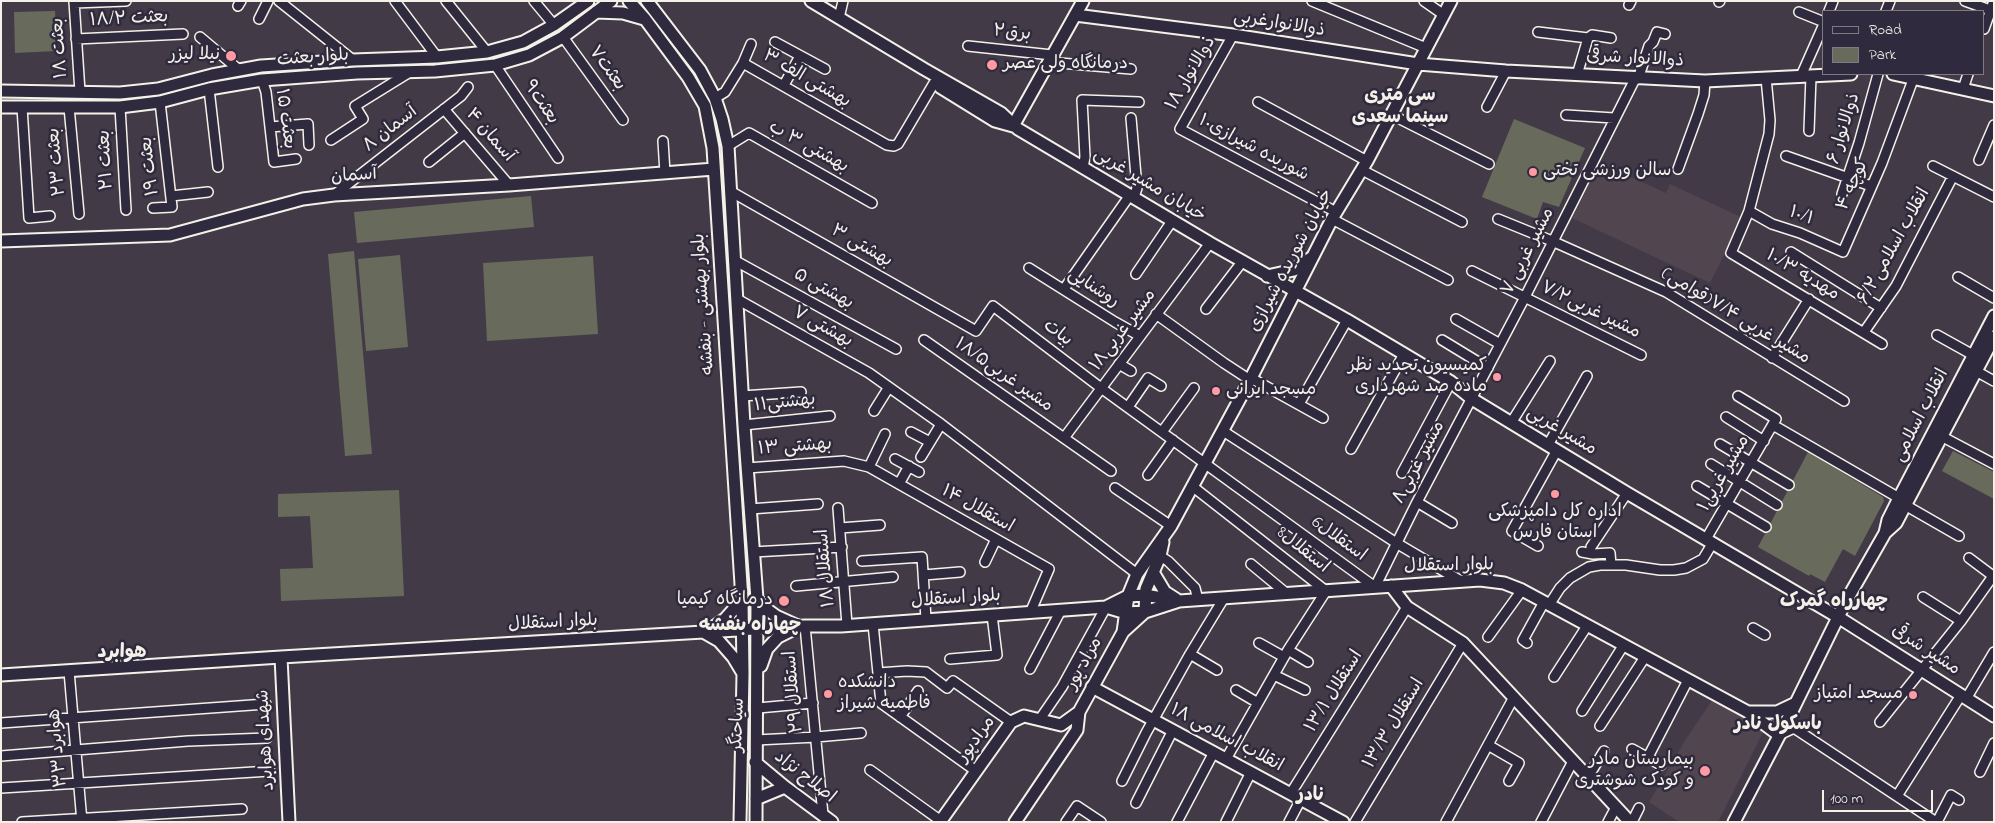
<!DOCTYPE html>
<html>
<head>
<meta charset="utf-8">
<style>
	body { margin:0 }
	#map { position:relative; width:1995px; height:823px; overflow:hidden; background:#433a48; font-family:"Indie Flower",sans-serif }
	canvas { display:block }
	.frame { position:absolute; inset:0; border:2px solid #f4f1e8; pointer-events:none }
	.legend { position:absolute; left:1822px; top:10px; width:162px; height:65px; box-sizing:border-box; background:#2f2a3d; border:1px solid #7e7a81; margin:0; padding:6px 9px; list-style:none; font-size:15px; color:#f4f1e8 }
	.legend li { display:flex; align-items:center; gap:10px; height:25px }
	.legend b { width:25px; border:1px solid #7e7a81 }
	.scale { position:absolute; left:1822px; top:790px; width:111px; height:22px; box-sizing:border-box; border:2px solid #f4f1e8; border-top:0; padding-left:6px; font-size:15px; line-height:18px; white-space:nowrap; color:#f4f1e8; -webkit-text-stroke:4px #2f2a3d; paint-order:stroke }
</style>
</head>
<body>
<div id="map">
<canvas width="1995" height="823"></canvas>
<div class="frame"></div>
<ul class="legend">
<li><b style="height:6px;background:#2f2a3d"></b>Road</li>
<li><b style="height:14px;background:#686b5c"></b>Park</li>
</ul>
<div class="scale">100 m</div>
</div>
<script>
const c = document.querySelector('canvas').getContext('2d');
c.lineJoin = 'round';
function fill(path, color) {
  c.fillStyle = color;
  c.fill(path, 'evenodd');
}
function poly(rows) {
  const path = new Path2D();
  for (const r of rows) {
    path.moveTo(r[0], r[1]);
    for (let i = 2; i < r.length; i += 2) path.lineTo(r[i], r[i + 1]);
  }
  return path;
}
function stroke(path, color, width, dash) {
  c.strokeStyle = color;
  c.lineWidth = width;
  c.lineCap = dash ? 'butt' : 'round';
  c.setLineDash(dash || []);
  c.stroke(path);
}
function write(font, color, halo, rows, align = 'center') {
  c.font = font + ' "Indie Flower","Playpen Sans Arabic",sans-serif';
  c.lineWidth = 5;
  c.setLineDash([]);
  c.textBaseline = 'middle';
  c.strokeStyle = halo;
  c.fillStyle = color;
  for (const [text, x, y, turn = 0] of rows) {
    c.save();
    c.translate(x, y);
    c.rotate((+turn || 0) * Math.PI / 180);
    c.textAlign = isNaN(turn) ? turn : align;
    if (halo) c.strokeText(text, 0, 0);
    c.fillText(text, 0, 0);
    c.restore();
  }
}
const built = poly([
	[1600,163,1666,193,1670,184,1743,218,1710,283,1572,218],
	[1713,699,1765,728,1718,822,1679,822,1649,802,1686,739]
]);
const green = poly([
	[55,11,57,51,15,53,14,12],
	[524,47,482,62,462,65,301,69,230,79,168,95,129,101,1,101,1,97,135,98,270,70,464,60],
	[1514,119,1585,148,1559,207,1543,202,1537,219,1482,197],
	[531,196,534,227,357,243,354,212],
	[354,251,372,454,345,456,328,254],
	[400,255,408,347,366,351,358,259],
	[593,256,598,334,487,341,483,263],
	[1953,451,1994,472,1994,499,1942,471],
	[1808,452,1883,497,1884,501,1855,556,1843,549,1825,582,1810,574,1809,576,1758,547],
	[399,490,404,596,281,601,280,569,313,568,310,516,278,517,278,494]
]);
const street = poly([
	[74,1,80,92],
	[279,1,353,60],
	[395,1,437,57],
	[446,1,487,52],
	[534,1,554,25],
	[1312,1,1426,48],
	[1424,1,1444,15],
	[1965,1,1990,10],
	[1719,2,1720,1],
	[74,3,126,1],
	[1629,5,1631,1],
	[238,6,241,1],
	[1829,11,1833,1],
	[1886,11,1890,1],
	[1799,12,1824,22],
	[839,18,843,1],
	[259,19,268,1],
	[1984,29,1994,1],
	[1538,32,1588,38,1592,35,1611,38],
	[1233,35,1180,129,1336,212],
	[200,37,238,69],
	[563,37,623,120],
	[76,39,183,34],
	[775,42,825,69],
	[968,46,1052,55],
	[1048,62,1131,69],
	[743,63,751,44],
	[495,65,558,158],
	[1577,75,1588,38],
	[1801,76,1824,24],
	[1766,78,1770,120,1769,134,1749,211,1731,253,1882,344],
	[1638,79,1649,46,1653,42,1657,32,1665,34],
	[262,80,266,92,274,162,296,159],
	[784,85,800,56],
	[209,89,218,167],
	[1963,89,1968,74],
	[715,98,725,92,743,63,887,145,894,146,898,144,934,83],
	[1258,102,1367,161],
	[22,107,29,218,50,216],
	[69,107,79,214],
	[120,107,126,210],
	[1487,107,1506,71],
	[444,109,509,185],
	[1392,115,1489,164],
	[1566,115,1614,118],
	[1131,118,1137,188,1134,197],
	[270,127,308,124,309,145],
	[1809,131,1811,76],
	[331,140,363,119,355,106,410,72],
	[663,141,665,173],
	[728,146,749,133,872,203],
	[1786,156,1871,186],
	[1979,160,1994,125],
	[429,162,465,133],
	[1933,166,1994,197],
	[1083,167,1085,157,1082,100,1139,102],
	[1678,169,1698,114,1704,95,1705,81],
	[1362,170,1462,222],
	[730,191,976,331,993,306,1101,388,1375,587,1417,502,1525,297,1635,79],
	[1842,194,1859,143,1878,74],
	[334,195,461,96,468,87],
	[171,196,208,192],
	[153,208,172,207,160,102],
	[1749,211,1772,224,1800,233,1843,252,1882,163,1914,77],
	[1332,219,1448,280],
	[1498,219,1552,241,1666,292,1844,401],
	[1791,252,1881,308],
	[734,260,896,349],
	[1029,268,1115,322,1140,336],
	[1472,271,1641,355],
	[1136,274,1172,221],
	[1958,277,1994,298],
	[1064,289,1130,195],
	[737,299,869,373,941,424,1137,574],
	[1206,309,1242,262],
	[1156,314,1224,363,1250,380],
	[1456,319,1500,344],
	[1864,332,1896,286,1953,176],
	[1937,335,1973,355],
	[924,340,1111,471],
	[1442,340,1488,368],
	[1772,358,1809,299],
	[1119,364,1131,371],
	[1976,371,1994,381],
	[1251,378,1323,418],
	[742,396,801,392],
	[1299,404,1347,320],
	[1128,407,1148,378,1161,386],
	[874,411,889,387],
	[1726,417,1764,441],
	[1511,423,1550,361],
	[744,425,830,416],
	[1773,425,1899,498],
	[1223,431,1398,544,1459,580],
	[911,432,930,442],
	[1162,432,1194,388],
	[1941,436,1994,464],
	[1064,438,1210,243],
	[1720,444,1789,485],
	[1548,445,1587,376],
	[1351,449,1404,354],
	[921,457,941,424],
	[895,459,919,472],
	[1711,464,1777,505],
	[869,467,885,434],
	[747,468,844,461,869,467,1049,569,1030,613],
	[1402,473,1451,382],
	[1148,475,1173,440],
	[899,484,909,466],
	[1192,486,1326,591,1288,650,1226,759],
	[1697,486,1766,527],
	[1115,488,1171,526],
	[1417,502,1452,523],
	[1905,505,1959,536],
	[838,508,847,625],
	[750,509,818,504],
	[840,528,880,525],
	[1706,539,1776,419,1738,396],
	[1538,546,1512,531,1557,450],
	[1591,547,1627,493],
	[753,552,842,547],
	[1582,552,1593,554,1610,553,1611,565],
	[1160,556,1168,561,1195,588,1198,600],
	[862,561,922,557,926,619],
	[985,562,996,539],
	[1251,564,1286,593],
	[924,575,960,572],
	[796,586,893,577],
	[1923,597,1961,621],
	[1549,605,1560,588,1570,578,1589,567,1600,565,1626,565,1660,570,1674,570,1686,568,1703,559,1712,544],
	[873,624,881,703,976,771],
	[805,626,823,815],
	[1753,628,1765,635],
	[1488,637,1522,590],
	[1259,643,1284,657],
	[1527,643,1523,640,1544,602],
	[1288,650,1308,662],
	[1190,654,1217,670],
	[950,659,997,655,992,615],
	[1030,669,1061,610],
	[69,671,82,822],
	[878,673,907,671,926,672,947,688,953,681,1011,722],
	[1274,675,1305,690],
	[1554,677,1587,626],
	[1236,690,1258,703],
	[1966,699,1994,652],
	[758,708,813,703],
	[1582,711,1623,646],
	[900,717,918,691],
	[1040,719,1062,687,1106,607],
	[1880,722,1961,621,1993,576,1969,558],
	[1,723,266,704],
	[1600,726,1645,657],
	[1779,735,1794,728,1936,822],
	[756,740,816,737,861,733],
	[1488,745,1519,763,1509,781],
	[1632,749,1661,765],
	[1,756,188,741,267,738],
	[1648,757,1688,680],
	[870,770,941,821],
	[1980,772,1994,743],
	[1588,777,1604,751],
	[1122,781,1146,733,1190,654,1224,598],
	[1,788,270,771],
	[1291,793,1407,607],
	[1897,796,1961,695],
	[1136,803,1173,730],
	[22,822,242,809],
	[1066,822,1077,806,1101,822],
	[1177,822,1214,752],
	[1226,822,1251,772],
	[1289,822,1301,799],
	[1355,822,1463,643],
	[1446,822,1514,697],
	[1541,822,1573,761],
	[1608,822,1616,807],
	[1632,822,1639,808],
	[1937,822,1951,795,1959,800]
]);
const secondary = poly([
	[629,1,645,19,688,77,705,106,713,148,742,600,743,674,740,822],
	[647,1,700,70,715,98,722,119,728,146,744,425,757,599,756,822],
	[811,1,924,69,1001,113,1018,129,1210,243,1347,320,1451,382,1472,399,1627,493,1838,617,1994,716],
	[596,12,623,13,644,19],
	[1075,15,1233,35,1418,64,1506,71,1705,81,1851,74],
	[1893,74,1994,96],
	[940,87,995,121,1013,126],
	[1,91,120,93,158,89,212,75,261,66,353,60,437,57,487,52,523,42,554,25,588,1],
	[1,107,120,107,160,102,209,89,262,80,357,73,435,71,495,65,529,55,563,37,611,1],
	[1013,126,1083,1],
	[1,241,170,235,303,199,334,195,509,185,714,169],
	[1267,276,1294,270,1311,258],
	[1885,533,1896,523,1994,337],
	[1153,572,1165,592,1176,599],
	[1391,586,1407,607,1463,643,1630,822],
	[757,599,765,608,776,616,798,626],
	[1106,607,1128,596,1145,595,1178,601],
	[1123,632,1128,596,1137,574,1171,526,1251,378,1332,219,1367,161,1451,1],
	[281,657,289,822],
	[761,666,767,649,778,637,794,629],
	[742,672,733,657,719,641,705,633,725,619,742,600],
	[1,675,281,657,805,626,841,626,1106,607,1126,613,1145,612,1179,601,1480,580,1504,583,1522,590,1748,712,1779,735],
	[1092,687,1343,822],
	[1748,712,1777,712,1796,703],
	[755,762,785,787,832,822],
	[756,799,785,787],
	[940,822,1011,722,1024,716,1061,725,1079,712],
	[1015,822,1077,730,1079,712,1123,632,1145,612,1146,589,1160,556,1163,542],
	[1734,822,1792,711,1845,603,1885,533,1888,520,1899,498,1994,316]
]);
const markers = [
	[231,56,6,"#ff9aa2"],
	[992,65,6,"#ff9aa2"],
	[1533,172,5,"#ff9aa2"],
	[1497,377,5,"#ff9aa2"],
	[1216,391,5,"#ff9aa2"],
	[1555,494,5,"#ff9aa2"],
	[784,601,6,"#ff9aa2"],
	[828,694,5,"#ff9aa2"],
	[1913,695,5,"#ff9aa2"],
	[1705,771,6,"#ff9aa2"]
];
const streetNames = [
	["۱۸/۲ بعثت",129,20,-3],
	["ذوالانوارغربی",1279,25,9],
	["برق۲",1012,34,6],
	["بعثت ۱۸",61,48,-94],
	["بلوار بعثت",313,59,-4],
	["ذوالانوار شرقی",1635,60,3],
	["بعثت۷",606,69,54],
	["ذوالانوار ۱۸",1192,74,-60],
	["بهشتی الف ۳",806,80,30],
	["بعثت۹",540,103,56],
	["بعثت ۱۵",284,119,82],
	["ذوالانوار ۶",1845,129,-73],
	["۸ آسمان",391,130,-38],
	["۴ آسمان",489,136,49],
	["بهشتی ۳ ب",808,148,29],
	["۱۰شوریده شیرازی",1253,149,28],
	["۲۱ بعثت",107,160,-93],
	["۲۳ بعثت",58,162,-95],
	["بعثت ۱۹",151,166,-97],
	["آسمان",354,177,-4],
	["کوچه ۴",1854,185,-66],
	["خیابان مشیر غربی",1149,186,31],
	["۱۰/۱",1801,217,20],
	["بهشتی ۳",861,247,30],
	["انقلاب اسلامی۶/۲",1895,247,-61],
	["مشیر غربی ۷",1529,252,-63],
	["خیابان شوریده شیرازی",1292,261,-62],
	["مهدیه ۱۰/۳",1802,276,31],
	["روشنایی",1093,289,33],
	["بهشتی ۵",823,290,29],
	["بلوار بهشتی - بنفشه",705,304,-94],
	["۷/۲مشیر غربی",1590,311,26],
	["(قوامی)مشیر غربی ۷/۴",1735,317,31],
	["بهشتی ۷",822,328,29],
	["مشیر غربی۱۸",1124,331,-53],
	["بیات",1057,334,37],
	["مشیر غربی۱۸/۵",1003,376,35],
	["بهشتی۱۱",785,404,-6],
	["انقلاب اسلامی",1922,416,-63],
	["مشیر غربی",1561,432,31],
	["بهشتی ۱۳",795,448,-4],
	["مشیر غربی۸",1420,463,-62],
	["مشیر غربی۱",1725,474,-60],
	["استقلال ۱۴",977,510,29],
	["استقلال6",1338,540,36],
	["استقلال8",1302,551,39],
	["بلوار استقلال",1449,567,-1],
	["استقلال ۱۸",827,568,-95],
	["بلوار استقلال",956,600,-4],
	["بلوار استقلال",553,624,-3],
	["مشیر شرقی",1925,651,33],
	["مراد پور",1085,664,-61],
	["۲۹ استقلال",795,692,-95],
	["۱۳/۱ استقلال",1335,692,-58],
	["۱۳/۳ استقلال",1395,724,-59],
	["سیاحتگر",739,725,-88],
	["۱۸ انقلاب اسلامی",1226,739,28],
	["شهدای هوابرد",267,740,-93],
	["مرادپور",977,740,-54],
	["۳۳ هوابرد",59,748,-95],
	["اصلاح نژاد",804,778,38]
];
const poiNames = [
	["نیلا لیزر",220,56],
	["درمانگاه ولی عصر",1003,65,"left"],
	["سالن ورزشی تختی",1543,172,"left"],
	["کمیسیون تجدید نظر",1487,367],
	["ماده صد شهرداری",1487,388],
	["مسجد ایرانی",1226,391,"left"],
	["اداره کل دامپزشکی",1555,513,"center"],
	["استان فارس",1555,534,"center"],
	["درمانگاه کیمیا",773,601],
	["دانشکده",838,684,"left"],
	["فاطمیه شیراز",838,705,"left"],
	["مسجد امتیاز",1903,695],
	["بیمارستان مادر",1694,761],
	["و کودک شوشتری",1694,782]
];
const neighbourhoodNames = [
	["سی متری",1400,97],
	["سینما سعدی",1400,119],
	["چهارراه گمرک",1834,603],
	["چهاراه بنفشه",750,627],
	["هوابرد",122,654],
	["باسکول نادر",1778,726],
	["نادر",1311,797]
];
fill(built, '#51454f');
fill(green, '#686b5c');
stroke(street, '#f4f1e8', 12);
stroke(secondary, '#f4f1e8', 15);
stroke(street, '#2f2a3d', 9);
stroke(secondary, '#2f2a3d', 11);
for (const [x, y, r, color] of markers) {
  const dot = new Path2D();
  dot.arc(x, y, r, 0, 2 * Math.PI);
  c.fillStyle = color;
  c.fill(dot);
  stroke(dot, '#2f2a3d', 2);
}
write('18px', '#f4f1e8', '#2f2a3d', streetNames);
write('18px', '#f4f1e8', '#2f2a3d', poiNames, 'right');
write('bold 19px', '#f4f1e8', '#2f2a3d', neighbourhoodNames);
</script>
</body>
</html>
